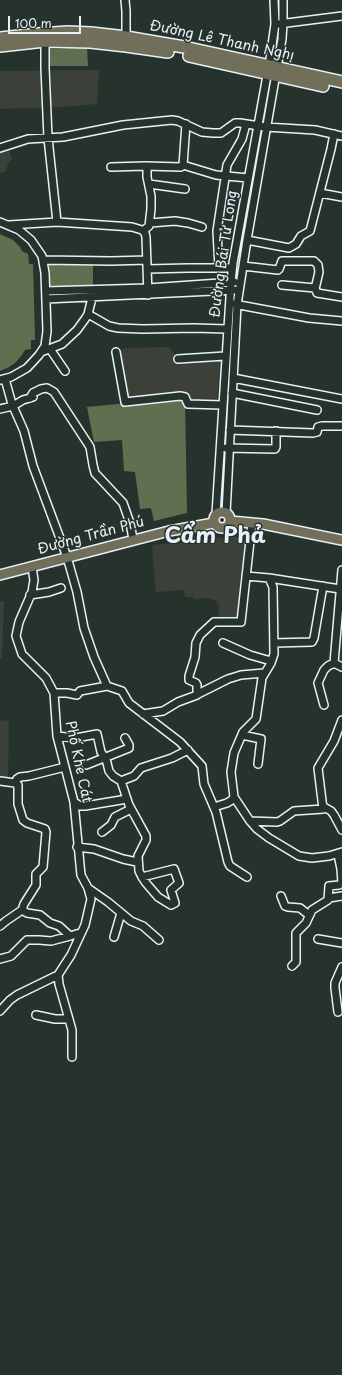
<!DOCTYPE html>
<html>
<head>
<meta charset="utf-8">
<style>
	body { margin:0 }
	#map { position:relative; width:342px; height:1375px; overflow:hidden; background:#26332d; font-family:"Playpen Sans",sans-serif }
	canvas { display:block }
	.scale { position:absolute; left:8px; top:16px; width:73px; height:18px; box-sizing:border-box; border:2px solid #e8f1f8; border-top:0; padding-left:5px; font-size:12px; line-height:14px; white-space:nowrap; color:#e8f1f8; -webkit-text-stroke:3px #26332d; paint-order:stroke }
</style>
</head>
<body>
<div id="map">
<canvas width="342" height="1375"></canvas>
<div class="scale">100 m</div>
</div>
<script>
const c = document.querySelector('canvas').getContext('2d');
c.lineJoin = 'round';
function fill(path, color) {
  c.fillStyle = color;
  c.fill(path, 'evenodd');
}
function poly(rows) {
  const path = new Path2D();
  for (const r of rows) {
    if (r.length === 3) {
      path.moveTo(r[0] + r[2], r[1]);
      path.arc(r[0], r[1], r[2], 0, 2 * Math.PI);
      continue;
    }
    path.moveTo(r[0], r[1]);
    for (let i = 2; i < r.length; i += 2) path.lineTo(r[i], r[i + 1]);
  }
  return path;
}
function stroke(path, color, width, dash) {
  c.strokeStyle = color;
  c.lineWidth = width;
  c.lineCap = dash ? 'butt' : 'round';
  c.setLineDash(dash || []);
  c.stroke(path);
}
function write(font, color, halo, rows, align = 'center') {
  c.font = font + ' "Playpen Sans",sans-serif';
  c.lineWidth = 3;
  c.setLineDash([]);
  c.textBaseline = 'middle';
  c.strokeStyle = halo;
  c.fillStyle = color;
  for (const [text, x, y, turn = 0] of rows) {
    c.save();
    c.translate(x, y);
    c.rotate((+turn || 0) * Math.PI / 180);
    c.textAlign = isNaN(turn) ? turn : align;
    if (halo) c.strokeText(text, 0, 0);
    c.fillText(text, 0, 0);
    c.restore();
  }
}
const built = poly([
	[99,70,97,104,62,107,0,109,0,71],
	[8,147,12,159,8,164,6,171,0,173,0,149],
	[168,347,182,361,221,357,217,404,127,401,117,351,126,348],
	[241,536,244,537,245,539,242,580,241,621,218,620,219,605,215,600,205,598,194,599,194,597,185,597,184,590,156,592,152,547,154,545],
	[0,601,4,601,2,658,0,658],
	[0,720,9,721,8,780,0,779]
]);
const green = poly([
	[87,48,88,66,50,66,50,49],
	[0,234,13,240,20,247,22,251,28,254,29,264,33,264,35,340,31,340,31,349,25,350,22,355,15,363,9,367,0,371],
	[93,262,93,287,49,288,49,263],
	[181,398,185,401,187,513,154,521,151,508,140,509,135,472,124,471,122,440,94,442,87,407]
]);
const minor = poly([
	[125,0,126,11,126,37],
	[279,24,342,16],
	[45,41,45,68,48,138,57,222],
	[0,148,28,139,63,137,123,125,172,120,178,121,202,132,213,133,221,133,235,123,240,123,266,127,315,130,342,136],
	[183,165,216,175,248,178],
	[145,166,181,167,183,165,186,124],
	[111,167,145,166,147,167,147,177,151,196,151,209,149,226,143,231],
	[149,184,185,189],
	[320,193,342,197],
	[0,222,19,230,31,240,42,256,45,273,47,331,45,346,39,355,27,368,11,377,0,380],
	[150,223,175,221,188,223,202,227],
	[9,225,57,222,132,227,142,230,145,233,146,237,148,295],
	[247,240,289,248,296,244,301,236,310,231,331,149,334,134],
	[44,260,111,261,147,260],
	[243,266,278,270,279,269,282,261,314,261,318,265,319,272,315,289],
	[219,268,217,231,227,165,242,139,246,124],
	[147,269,188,268,232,268],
	[282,285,315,288,317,293,342,297],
	[46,291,148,288,234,282],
	[46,299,234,290],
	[234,304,309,318,342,321],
	[88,314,109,326,118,328,143,329,194,328,227,329],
	[50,349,65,371],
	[41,352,62,344,77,330,85,319,88,314,91,302,91,294],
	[116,352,125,402,180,396,185,397,188,404,222,405],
	[178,359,225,356],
	[233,378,342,399],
	[5,379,12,404,24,431,33,466,67,557,77,592,84,628,94,657,107,686,122,691,129,703,180,742,202,766,204,784,216,812,228,862,230,866,247,877],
	[232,393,317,410],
	[30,398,33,393,41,389,47,388,54,392,90,447,93,465,95,473,123,503,130,523,133,539],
	[0,409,13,406,23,400,33,397],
	[230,430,313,433,317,432,318,427,322,426,342,426],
	[226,448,275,449,276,447,276,431],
	[226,513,237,305,247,240,282,39,283,23,283,0],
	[216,514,231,282,233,263,270,59,275,24,274,0],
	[32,567,34,580,32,592,19,622,16,636,22,654,46,678,54,693,57,736,74,802,81,875,88,888,108,902,131,921,143,926,159,940],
	[246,576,269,578,273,587,274,654,271,663,262,678,256,719,243,732,234,753,231,772,234,797,250,821,257,829,269,838,299,856,312,858,329,856,342,852],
	[269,578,340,589],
	[30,595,49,592,61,588],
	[223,643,250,655,271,661],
	[274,643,312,642,314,638,323,586],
	[334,663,342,570],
	[334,663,342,667],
	[54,693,67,693,77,695,80,691,107,686],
	[198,694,228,679,241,675,264,673],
	[324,705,318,683,324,670,328,666,334,663],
	[143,714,163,711,178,702,197,695,197,685,196,683,189,680,189,676,195,657,196,643,200,635,214,622,241,622,252,523],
	[242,735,261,739,258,764],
	[57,736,76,738,97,734,101,752,106,759,109,771,113,776,121,781],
	[86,765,129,748,129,745,125,738],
	[0,781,15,783,18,785,18,804,23,820,27,823,45,829,46,832,43,867,36,874,36,885,24,904,22,910,27,913,40,915,50,923,59,926,70,936,80,933],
	[15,783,17,779,20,777,29,776,65,767],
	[74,802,80,806,85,806,127,799],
	[214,807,227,803,232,800,234,797],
	[324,807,331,811,334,815,342,830],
	[250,821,277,822,280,821,294,811,323,809,318,768,334,741,342,720],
	[102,832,111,825,115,817,131,809],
	[77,847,94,849,123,859,137,862],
	[142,877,174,869,179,883,171,890,175,903,171,905,158,897,146,883,142,877,139,871,138,856,146,840,146,836,129,805,121,781,134,776,141,768,172,758,188,750],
	[281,896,285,906,288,907,300,908,309,915],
	[329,898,342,896],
	[0,926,6,921,22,910],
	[114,937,121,913],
	[318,939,342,943],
	[0,959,11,956,27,940,39,940,51,941,70,936],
	[292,966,296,962,296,933,306,923,312,910,328,900,329,886,339,885,342,883,341,869,338,854],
	[0,1011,10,1000,17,995,58,975],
	[338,1012,335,988,335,983,342,967],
	[36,1015,55,1019,69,1019],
	[72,1057,72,1030,59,984,58,975,71,955,85,925,91,899,88,888]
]);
const major = poly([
	[222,520,8],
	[230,521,263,524,342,540],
	[0,575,169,531,214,523]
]);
const highway = poly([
	[0,38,38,34,68,32,91,33,126,37,184,47,342,82],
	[0,46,45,41,90,42,126,46,168,52],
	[189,56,323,86]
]);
const streetNames = [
	["Đường Lê Thanh Nghị",222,41,12],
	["Đường Bái Tử Long",224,254,-82],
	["Đường Trần Phú",91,536,-15],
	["Phố Khe Cát",78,762,78]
];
const townNames = [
	["Cẩm Phả",215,537]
];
fill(built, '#3b4139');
fill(green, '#616f51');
stroke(minor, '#e8f1f8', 10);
stroke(major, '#e8f1f8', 12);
stroke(highway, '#e8f1f8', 14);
stroke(minor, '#26332d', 7);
stroke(major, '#716e59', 9);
stroke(highway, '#716e59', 11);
write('14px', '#e8f1f8', '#26332d', streetNames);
write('bold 22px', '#e8f1f8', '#26332d', townNames);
</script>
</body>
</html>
